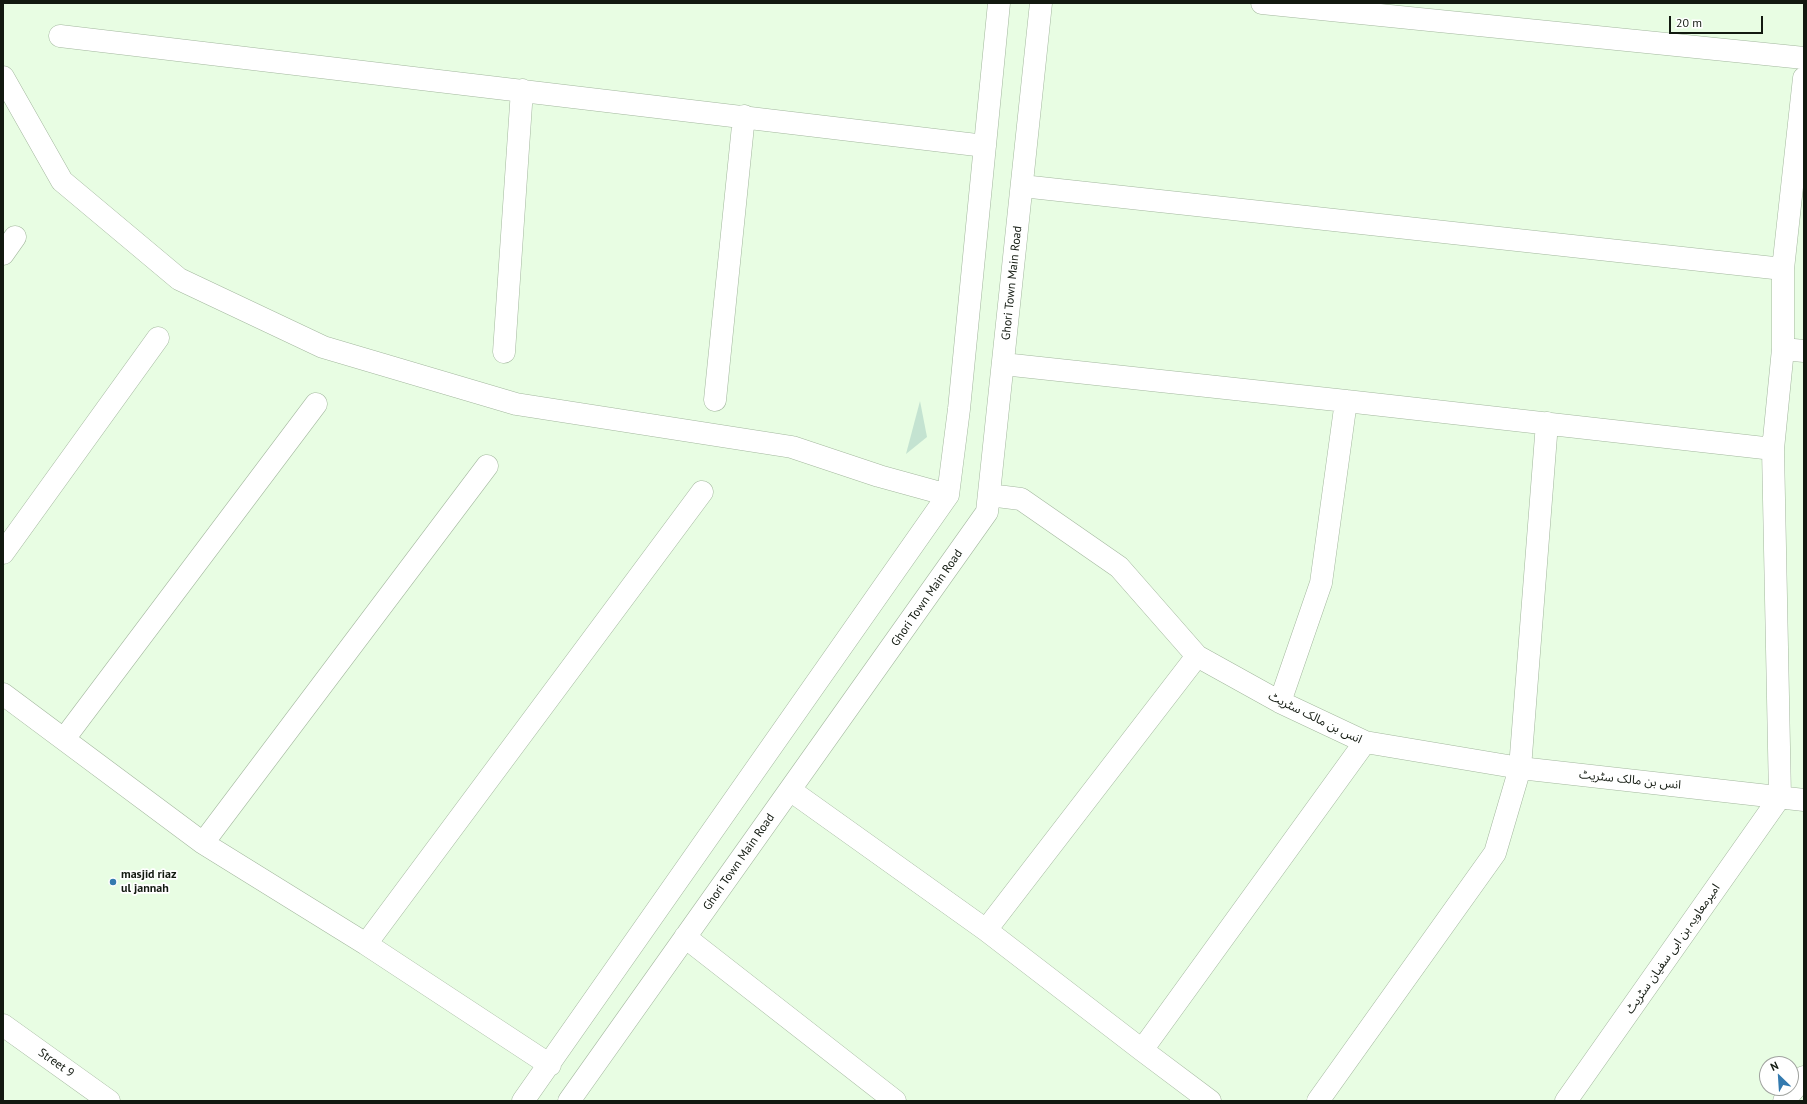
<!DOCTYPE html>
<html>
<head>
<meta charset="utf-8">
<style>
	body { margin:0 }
	#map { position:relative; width:1807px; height:1104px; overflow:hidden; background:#e8fde3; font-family:"PT Sans",sans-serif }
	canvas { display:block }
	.frame { position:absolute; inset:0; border:4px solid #121910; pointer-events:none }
	.north { position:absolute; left:1759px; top:1056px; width:40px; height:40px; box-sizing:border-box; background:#fff; border:1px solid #a0a39f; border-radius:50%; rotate:335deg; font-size:11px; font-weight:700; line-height:16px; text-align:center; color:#121910 }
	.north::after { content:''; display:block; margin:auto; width:14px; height:18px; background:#337aaf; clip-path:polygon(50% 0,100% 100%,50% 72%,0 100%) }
	.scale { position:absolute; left:1669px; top:16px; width:94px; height:18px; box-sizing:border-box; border:2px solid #121910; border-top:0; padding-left:5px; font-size:12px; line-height:14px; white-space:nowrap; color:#121910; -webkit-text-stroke:3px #fff; paint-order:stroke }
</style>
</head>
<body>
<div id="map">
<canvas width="1807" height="1104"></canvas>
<div class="frame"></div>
<div class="north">N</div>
<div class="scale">20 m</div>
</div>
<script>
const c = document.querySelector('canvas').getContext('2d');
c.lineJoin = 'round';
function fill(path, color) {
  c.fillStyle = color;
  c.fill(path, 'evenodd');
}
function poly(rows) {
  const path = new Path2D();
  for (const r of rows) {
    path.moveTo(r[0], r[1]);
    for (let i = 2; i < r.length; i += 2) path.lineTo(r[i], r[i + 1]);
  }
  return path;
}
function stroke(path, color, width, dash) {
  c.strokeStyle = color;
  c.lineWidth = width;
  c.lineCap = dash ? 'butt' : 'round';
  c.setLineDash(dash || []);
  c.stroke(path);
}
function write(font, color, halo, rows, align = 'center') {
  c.font = font + ' "PT Sans","Noto Sans Arabic",sans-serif';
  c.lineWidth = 3.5;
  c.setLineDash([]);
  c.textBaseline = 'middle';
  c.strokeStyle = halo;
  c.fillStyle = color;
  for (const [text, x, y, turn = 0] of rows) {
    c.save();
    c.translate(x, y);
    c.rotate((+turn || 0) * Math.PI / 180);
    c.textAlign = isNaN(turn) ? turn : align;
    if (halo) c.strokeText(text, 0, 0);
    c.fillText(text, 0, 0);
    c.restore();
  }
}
const building = poly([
	[920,401,927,437,906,454]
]);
const minor = poly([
	[1262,3,1804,58],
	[60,36,985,146],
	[3,77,62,181,179,279,323,347,516,404,792,447,879,476,948,495],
	[1022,186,1783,269],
	[3,254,15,237],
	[1783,349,1804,351],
	[504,352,522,90],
	[1003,364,1346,401,1773,449],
	[715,400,744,116],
	[989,495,1021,499,1119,567,1197,656,1280,702,1365,742,1520,768,1804,800],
	[3,553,158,338],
	[3,694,203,843,366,944,550,1065],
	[1280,702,1321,583,1346,401],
	[64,739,316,404],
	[790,790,986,930,1142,1050,1210,1101],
	[203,843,487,466],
	[986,930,1197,656],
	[685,937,895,1101],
	[366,944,702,492],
	[3,1025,109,1101],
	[1142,1050,1365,742],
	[523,1101,948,495,959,409,999,3],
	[569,1101,987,512,1041,3],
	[1318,1101,1495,853,1520,768,1547,423],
	[1566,1101,1780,797,1773,449,1783,349,1783,269,1804,78],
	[1784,1101,1804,1077]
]);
const markers = [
	[113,882,4,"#337aaf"]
];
const streetNames = [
	["Ghori Town Main Road",1012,283,-84],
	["Ghori Town Main Road",927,598,-55],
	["انس بن مالک سٹریٹ",1315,718,26],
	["انس بن مالک سٹریٹ",1630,780,6],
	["Ghori Town Main Road",739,862,-55],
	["امیرمعاویہ بن ابی سفیان سٹریٹ",1673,949,-55],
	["Street 9",56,1063,35]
];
const poiNames = [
	["masjid riaz",121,875],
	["ul jannah",121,889]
];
fill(building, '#c4e3d1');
stroke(minor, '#a3b79e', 23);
stroke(minor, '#fff', 22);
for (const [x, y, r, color] of markers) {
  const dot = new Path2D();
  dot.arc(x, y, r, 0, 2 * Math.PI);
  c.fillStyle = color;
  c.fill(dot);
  stroke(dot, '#fff', 1.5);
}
write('12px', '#121910', '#fff', streetNames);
write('bold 12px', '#121910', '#fff', poiNames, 'left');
</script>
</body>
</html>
